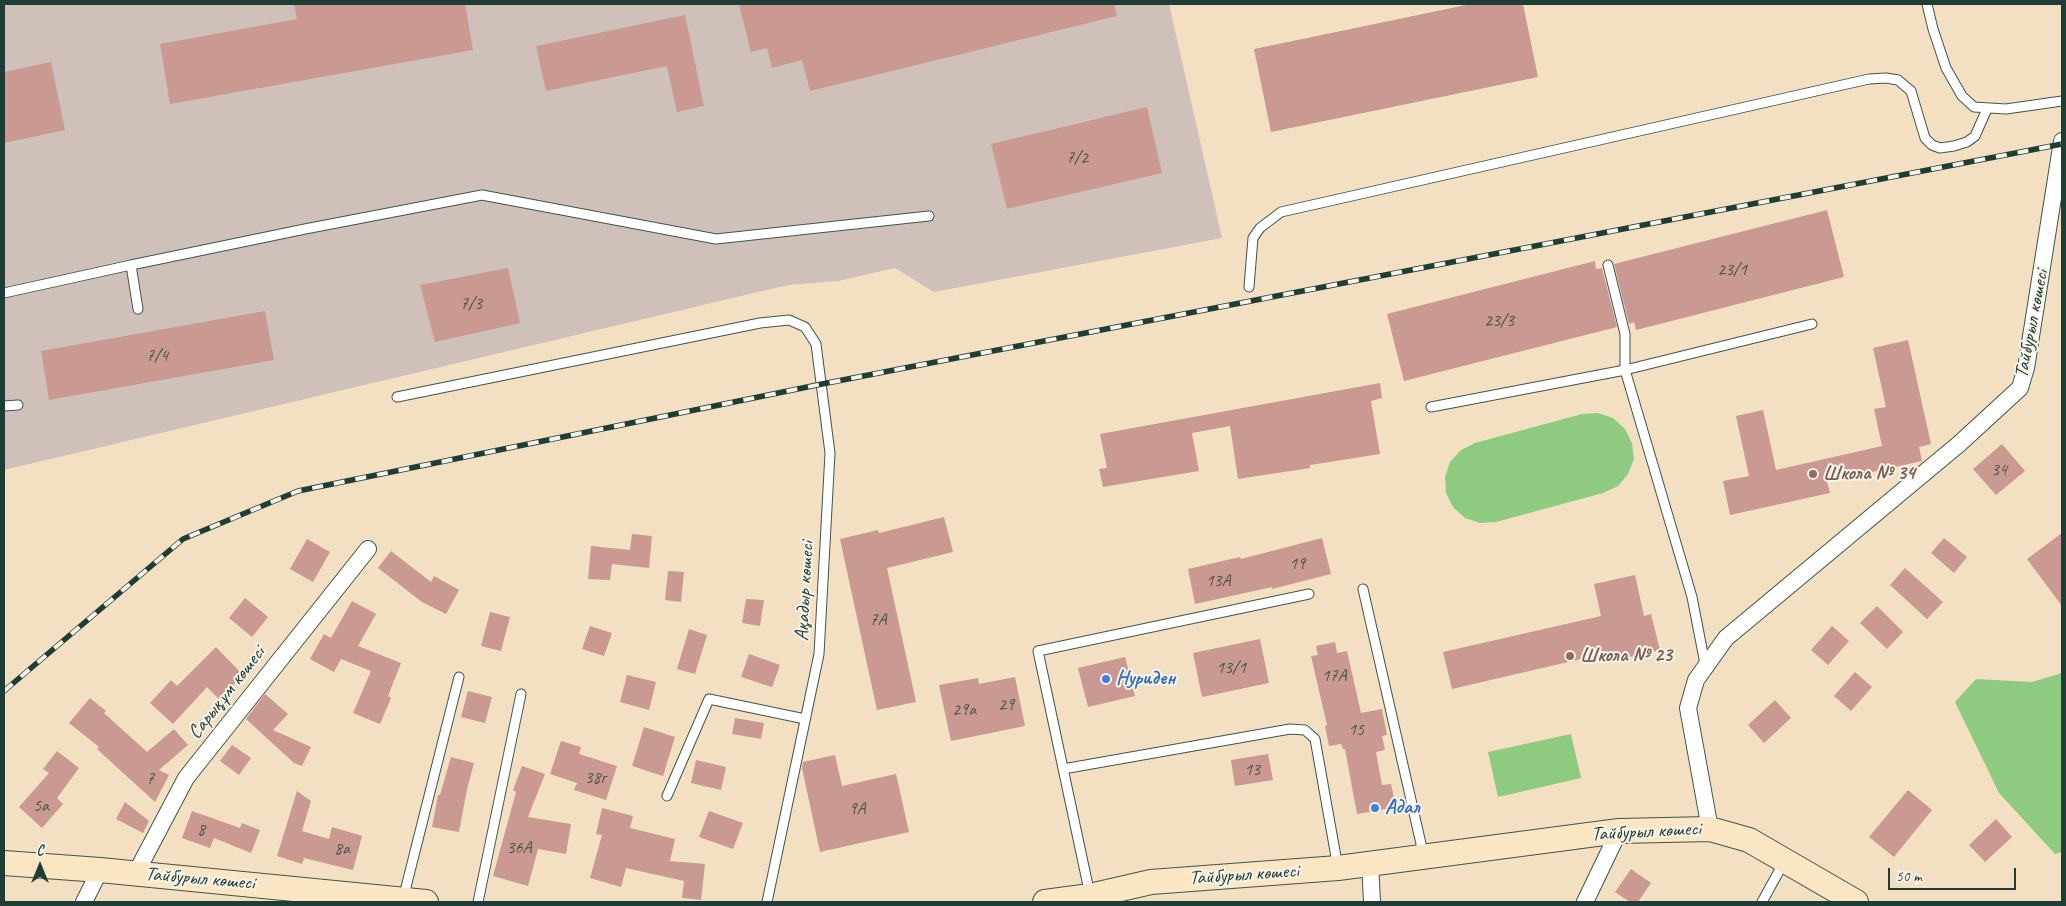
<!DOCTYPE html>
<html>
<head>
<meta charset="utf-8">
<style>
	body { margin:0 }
	#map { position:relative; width:2066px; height:906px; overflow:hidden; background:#f3dfc2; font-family:Caveat,sans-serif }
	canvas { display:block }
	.frame { position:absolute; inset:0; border:5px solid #1f3d34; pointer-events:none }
	.north { position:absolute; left:15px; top:841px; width:50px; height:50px; -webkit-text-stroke:4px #f7f3e8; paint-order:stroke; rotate:0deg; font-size:14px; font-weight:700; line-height:20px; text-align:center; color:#1f3d34 }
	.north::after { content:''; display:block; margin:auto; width:18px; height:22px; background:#1f3d34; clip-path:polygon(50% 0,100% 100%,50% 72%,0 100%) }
	.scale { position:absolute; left:1888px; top:868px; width:128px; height:22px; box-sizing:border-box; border:2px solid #1f3d34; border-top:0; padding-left:6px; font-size:15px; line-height:18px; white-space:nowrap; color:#1f3d34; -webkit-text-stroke:4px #f7f3e8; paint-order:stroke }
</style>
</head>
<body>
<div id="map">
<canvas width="2066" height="906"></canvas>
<div class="frame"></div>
<div class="north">С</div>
<div class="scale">50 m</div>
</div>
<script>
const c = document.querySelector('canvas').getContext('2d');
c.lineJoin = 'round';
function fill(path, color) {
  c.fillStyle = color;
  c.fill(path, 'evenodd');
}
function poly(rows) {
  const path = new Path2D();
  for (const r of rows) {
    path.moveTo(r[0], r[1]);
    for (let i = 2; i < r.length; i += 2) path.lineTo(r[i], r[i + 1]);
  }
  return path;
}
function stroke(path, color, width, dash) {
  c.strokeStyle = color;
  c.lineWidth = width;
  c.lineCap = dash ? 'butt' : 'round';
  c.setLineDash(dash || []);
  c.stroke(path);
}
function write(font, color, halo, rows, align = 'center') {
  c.font = font + ' Caveat,sans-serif';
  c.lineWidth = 4;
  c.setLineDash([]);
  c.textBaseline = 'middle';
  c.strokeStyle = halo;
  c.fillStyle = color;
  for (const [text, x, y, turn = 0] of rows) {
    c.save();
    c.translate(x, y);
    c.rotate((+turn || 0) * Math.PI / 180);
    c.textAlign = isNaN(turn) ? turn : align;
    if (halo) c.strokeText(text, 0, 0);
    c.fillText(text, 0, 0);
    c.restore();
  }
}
const industrial = poly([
	[4,4,1169,4,1222,238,934,292,895,268,838,281,788,285,4,470]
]);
const green = poly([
	[1598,413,1613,418,1625,429,1632,443,1634,459,1628,474,1618,486,1603,493,1496,522,1480,523,1465,518,1453,507,1446,493,1445,477,1450,462,1461,450,1475,443,1582,414],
	[2062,673,2062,852,2055,854,1999,793,1955,702,1976,679,2032,682],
	[1571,734,1581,778,1498,797,1488,752]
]);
const building = poly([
	[294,4,465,4,473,50,170,104,160,44,297,19],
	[739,4,1114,4,1117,16,810,91,802,60,772,68,767,48,751,52],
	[1471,4,1523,4,1538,77,1271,132,1254,49],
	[685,15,704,106,677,112,667,66,546,91,536,46],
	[51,62,65,130,4,143,4,72],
	[1147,107,1162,173,1007,209,991,144],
	[1827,210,1844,277,1636,330,1634,322,1629,324,1614,264],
	[1595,261,1596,269,1602,268,1617,327,1404,381,1387,314],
	[508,268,520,323,435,342,420,285],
	[265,311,274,360,49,400,41,351],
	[1908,340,1931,444,1919,447,1922,461,1827,482,1830,493,1730,515,1723,481,1749,476,1736,416,1763,410,1776,470,1882,446,1874,409,1886,407,1873,348],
	[1380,383,1382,398,1371,401,1380,454,1310,465,1310,468,1238,479,1230,426,1192,433,1199,471,1103,487,1099,469,1107,468,1100,434],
	[2002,444,2025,471,1996,495,1973,469],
	[944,517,953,552,887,568,916,702,877,710,840,539,878,530,879,533],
	[2062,533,2062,606,2027,559],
	[632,534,652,536,649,568,612,564,610,580,588,579,591,546,630,550],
	[1322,538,1331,574,1272,589,1272,587,1195,604,1188,569,1240,557,1241,559],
	[1944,538,1967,557,1954,573,1931,553],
	[307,539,330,552,313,582,290,569],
	[391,551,431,582,434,576,459,590,446,614,422,602,378,568],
	[1905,568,1943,602,1927,619,1890,585],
	[668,571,684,572,681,602,665,600],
	[1635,575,1644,616,1651,614,1660,650,1613,661,1611,652,1452,689,1443,652,1601,616,1594,584],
	[245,598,268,617,252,637,229,618],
	[746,599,764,600,760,626,742,623],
	[352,601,376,614,358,646,401,663,388,696,391,698,380,724,353,713,371,671,341,659,334,672,310,659,324,634,331,638],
	[1877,606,1903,632,1887,649,1860,623],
	[490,612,510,617,501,651,481,646],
	[590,626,612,633,604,656,582,649],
	[1832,626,1849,641,1828,665,1811,650],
	[689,629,707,635,695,674,677,669],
	[1260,639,1269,683,1202,697,1193,653],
	[1335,642,1337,653,1347,651,1361,713,1382,709,1387,735,1382,736,1385,750,1376,752,1382,785,1391,784,1396,807,1357,814,1345,749,1343,749,1341,744,1329,746,1325,726,1327,725,1311,656,1318,655,1316,646],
	[216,647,243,675,219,699,207,687,173,724,150,703,171,680,177,686],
	[749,654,780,665,772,687,741,677],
	[1125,657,1135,696,1088,707,1078,668],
	[1855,672,1872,687,1851,711,1834,696],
	[627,675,656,682,649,710,620,702],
	[1015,677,1025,726,951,741,939,685,978,678,979,684],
	[468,691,492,697,485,723,461,717],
	[265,694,288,714,273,730,311,747,302,766,294,763,246,719],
	[90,698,106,711,104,713,147,752,174,729,188,745,159,770,169,775,155,802,97,749,99,747,69,723],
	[1775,700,1791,718,1764,743,1748,725],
	[735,718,764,723,761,739,732,734],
	[644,727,675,737,663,776,632,766],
	[561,741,581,747,579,754,617,766,606,800,574,790,577,783,550,774],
	[232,745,251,758,239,775,220,761],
	[57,751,79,768,57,798,63,804,42,828,19,807,49,773,43,769],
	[1268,754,1273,780,1235,786,1231,760],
	[835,755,842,786,896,774,909,832,820,852,802,768,803,762],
	[451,757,474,763,467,789,459,832,432,827,438,795,440,795],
	[696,760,726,767,721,790,691,783],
	[522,766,545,774,528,817,571,824,566,854,538,849,528,886,493,876,516,792,513,790],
	[1908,790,1932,810,1894,857,1869,837],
	[297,791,311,801,302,831,329,839,332,827,362,836,353,870,304,858,302,864,277,856],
	[125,802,149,821,143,833,116,819],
	[602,808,633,816,630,828,675,839,670,861,705,864,701,900,682,898,684,881,626,868,621,887,590,878,602,835,596,834],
	[192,811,240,828,242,823,260,830,251,853,214,838,210,848,182,838],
	[709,811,743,823,733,849,699,837],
	[1996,819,2012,837,1985,862,1969,845],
	[1631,869,1651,883,1638,902,1630,902,1615,892]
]);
const lane = poly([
	[1927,4,1933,29,1946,68,1962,96,1974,107,2006,109,2062,101],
	[1249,287,1253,238,1260,228,1281,212,1869,79,1886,78,1898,80,1911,91,1925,138,1932,145,1940,148,1954,146,1967,142,1975,136,1987,109],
	[4,293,131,265],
	[138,309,131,265,305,229,482,195,716,239,929,216],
	[397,397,760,323,789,320,805,327,816,344,830,453,819,654,767,902],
	[4,406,18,405],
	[1431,407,1625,370,1625,334,1608,265],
	[1363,589,1424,857],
	[1705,664,1692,597,1625,370,1812,324],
	[1063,769,1290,729,1305,730,1315,739,1338,868],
	[667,796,709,699,805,719],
	[1090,895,1038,651,1309,594],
	[403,899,459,677],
	[478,902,521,694],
	[1762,902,1784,862]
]);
const street = poly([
	[1710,829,1688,708,1696,680,1726,638,1959,444,2020,388,2026,368,2062,141],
	[1370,863,1372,902],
	[136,873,186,778,368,549],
	[84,902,100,870],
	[1585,902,1619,831]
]);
const secondary = poly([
	[4,863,100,870,426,902],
	[1045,902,1090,896,1151,882,1338,868,1619,831,1710,829,1749,840,1856,902]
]);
const rail = poly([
	[4,691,183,539,298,491,822,384,2062,144]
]);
const markers = [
	[1813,474,5,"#8d6e63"],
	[1570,656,5,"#8d6e63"],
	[1106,679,5,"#3f7fe0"],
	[1375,808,5,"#3f7fe0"]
];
const numberNames = [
	["7/2",1077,158],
	["23/1",1732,270],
	["7/3",471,304],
	["23/3",1499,321],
	["7/4",157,356],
	["34",1999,470],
	["19",1297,564],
	["13А",1218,581],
	["7А",878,620],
	["13/1",1231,668],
	["17А",1334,676],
	["29",1006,705],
	["29а",964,710],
	["15",1356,730],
	["13",1252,770],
	["38г",595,778],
	["7",150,779],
	["5а",41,806],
	["9А",857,809],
	["8",201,830],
	["36А",519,848],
	["8а",342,849]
];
const streetNames = [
	["Тайбурыл көшесі",2032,324,-79],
	["Ақадыр көшесі",805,591,-87],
	["Сарықұм көшесі",227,693,-52],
	["Тайбурыл көшесі",1646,832,-3],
	["Тайбурыл көшесі",1244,875,-4],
	["Тайбурыл көшесі",200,879,5]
];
const educationNames = [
	["Школа № 34",1823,474],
	["Школа № 23",1580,656]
];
const shopNames = [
	["Нуриден",1116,679],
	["Адал",1385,808]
];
fill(industrial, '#cfc1ba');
fill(green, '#8ecb80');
fill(building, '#ca9991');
stroke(lane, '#3f5549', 11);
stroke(street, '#3f5549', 18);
stroke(secondary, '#3f5549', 26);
stroke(lane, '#fff', 9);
stroke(street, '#fff', 16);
stroke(secondary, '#fbe6c4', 24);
stroke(rail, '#1f3d34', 5.5);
stroke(rail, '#f7f3e8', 4, [11]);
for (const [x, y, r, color] of markers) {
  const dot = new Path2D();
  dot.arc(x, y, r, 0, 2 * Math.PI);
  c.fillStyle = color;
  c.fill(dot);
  stroke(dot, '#f7f3e8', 2);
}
write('18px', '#4a544b', null, numberNames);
write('20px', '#1f3d34', '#f7f3e8', streetNames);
write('bold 20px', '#785e54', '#f7f3e8', educationNames, 'left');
write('bold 20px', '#366cbe', '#f7f3e8', shopNames, 'left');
</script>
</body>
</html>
